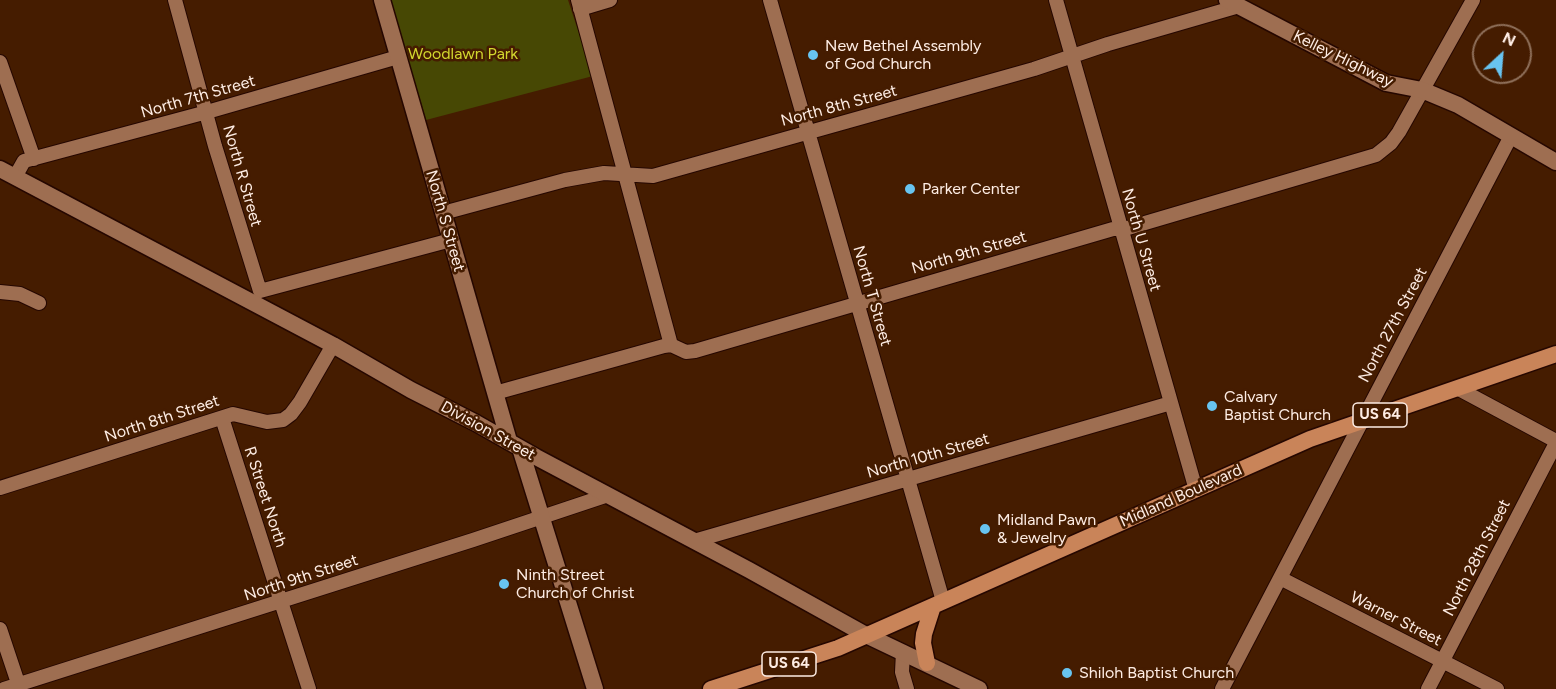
<!DOCTYPE html>
<html>
<head>
<meta charset="utf-8">
<style>
	body { margin:0 }
	#map { position:relative; width:1556px; height:689px; overflow:hidden; background:#451c00; font-family:Figtree,sans-serif }
	canvas { display:block }
	.north { position:absolute; left:1472px; top:24px; width:60px; height:60px; box-sizing:border-box; background:#451c00; border:2px solid #8f705b; border-radius:50%; rotate:26deg; font-size:16px; font-weight:700; line-height:24px; text-align:center; color:#feede4 }
	.north::after { content:''; display:block; margin:auto; width:21px; height:27px; background:#68c4f0; clip-path:polygon(50% 0,100% 100%,50% 72%,0 100%) }
</style>
</head>
<body>
<div id="map">
<canvas width="1556" height="689"></canvas>
<div class="north">N</div>
</div>
<script>
const c = document.querySelector('canvas').getContext('2d');
c.lineJoin = 'round';
function fill(path, color) {
  c.fillStyle = color;
  c.fill(path, 'evenodd');
}
function poly(rows) {
  const path = new Path2D();
  for (const r of rows) {
    path.moveTo(r[0], r[1]);
    for (let i = 2; i < r.length; i += 2) path.lineTo(r[i], r[i + 1]);
  }
  return path;
}
function stroke(path, color, width, dash) {
  c.strokeStyle = color;
  c.lineWidth = width;
  c.lineCap = dash ? 'butt' : 'round';
  c.setLineDash(dash || []);
  c.stroke(path);
}
function write(font, color, halo, rows, align = 'center') {
  c.font = font + ' Figtree,sans-serif';
  c.lineWidth = 5;
  c.setLineDash([]);
  c.textBaseline = 'middle';
  c.strokeStyle = halo;
  c.fillStyle = color;
  for (const [text, x, y, turn = 0] of rows) {
    c.save();
    c.translate(x, y);
    c.rotate((+turn || 0) * Math.PI / 180);
    c.textAlign = isNaN(turn) ? turn : align;
    if (halo) c.strokeText(text, 0, 0);
    c.fillText(text, 0, 0);
    c.restore();
  }
}
const green = poly([
	[391,0,568,0,593,76,426,120]
]);
const minor = poly([
	[175,0,215,146,260,291],
	[578,0,671,345],
	[770,0,943,601],
	[1056,0,1196,490],
	[580,9,610,0],
	[0,62,34,159],
	[15,177,24,161,207,112,398,57],
	[443,213,565,180,604,173,653,176,1034,69,1108,44,1239,6],
	[260,291,451,240],
	[0,292,20,294,39,303],
	[1457,388,1556,441],
	[495,393,664,346,671,345,686,352,695,351,1113,229,1128,228,1376,155,1391,143,1399,132,1473,0],
	[222,418,309,689],
	[0,488,233,414,267,422,283,420,291,414,300,402,333,345],
	[694,541,1171,403],
	[1280,578,1497,689],
	[0,629,20,689],
	[903,652,902,672,907,689],
	[4,689,473,540,608,495],
	[1222,689,1511,136],
	[1428,689,1556,443]
]);
const tertiary = poly([
	[382,0,509,441],
	[1227,0,1386,83,1422,90,1458,105,1556,162],
	[0,169,333,345,411,390,476,423,536,457,749,570,866,635,979,689],
	[520,448,595,689]
]);
const primary = poly([
	[927,663,923,643,924,634,933,606],
	[711,689,838,648,1310,439,1556,354]
]);
const markers = [
	[813,55,6,"#68c4f0"],
	[910,189,6,"#68c4f0"],
	[1212,406,6,"#68c4f0"],
	[985,529,6,"#68c4f0"],
	[504,584,6,"#68c4f0"],
	[1067,673,6,"#68c4f0"]
];
const shields = [
	[1380,415,54],
	[789,664,54]
];
const shieldNames = [
	["US 64",1380,415],
	["US 64",789,664]
];
const poiNames = [
	["New Bethel Assembly",825,46],
	["of God Church",825,64],
	["Parker Center",922,189],
	["Calvary",1224,397],
	["Baptist Church",1224,415],
	["Midland Pawn",997,520],
	["& Jewelry",997,538],
	["Ninth Street",516,575],
	["Church of Christ",516,593],
	["Shiloh Baptist Church",1079,673]
];
const parkNames = [
	["Woodlawn Park",463,54]
];
const streetNames = [
	["Kelley Highway",1343,59,26],
	["North 7th Street",198,97,-16],
	["North 8th Street",839,106,-15],
	["North R Street",242,176,74],
	["North S Street",445,221,74],
	["North U Street",1141,240,74],
	["North 9th Street",969,253,-16],
	["North T Street",872,296,74],
	["North 27th Street",1393,325,-62],
	["North 8th Street",162,419,-18],
	["Division Street",488,431,29],
	["North 10th Street",928,456,-16],
	["Midland Boulevard",1181,496,-24],
	["R Street North",265,497,72],
	["North 28th Street",1477,558,-63],
	["North 9th Street",301,578,-18],
	["Warner Street",1396,619,27]
];
fill(green, '#474804');
stroke(minor, '#250700', 16);
stroke(tertiary, '#250700', 19);
stroke(primary, '#250700', 19);
stroke(minor, '#9e6e51', 14);
stroke(tertiary, '#9e6e51', 16);
stroke(primary, '#c98459', 16);
for (const [x, y, r, color] of markers) {
  const dot = new Path2D();
  dot.arc(x, y, r, 0, 2 * Math.PI);
  c.fillStyle = color;
  c.fill(dot);
  stroke(dot, '#451c00', 2);
}
for (const [x, y, w] of shields) {
  const box = new Path2D();
  box.roundRect(x - w / 2, y - 12, w, 24, 4.5);
  c.fillStyle = '#451c00';
  c.fill(box);
  stroke(box, '#feede4', 1.5);
}
write('bold 15px', '#feede4', null, shieldNames);
write('16px', '#feede4', '#451c00', poiNames, 'left');
write('16px', '#d2d72e', '#451c00', parkNames);
write('16px', '#feede4', '#451c00', streetNames);
</script>
</body>
</html>
